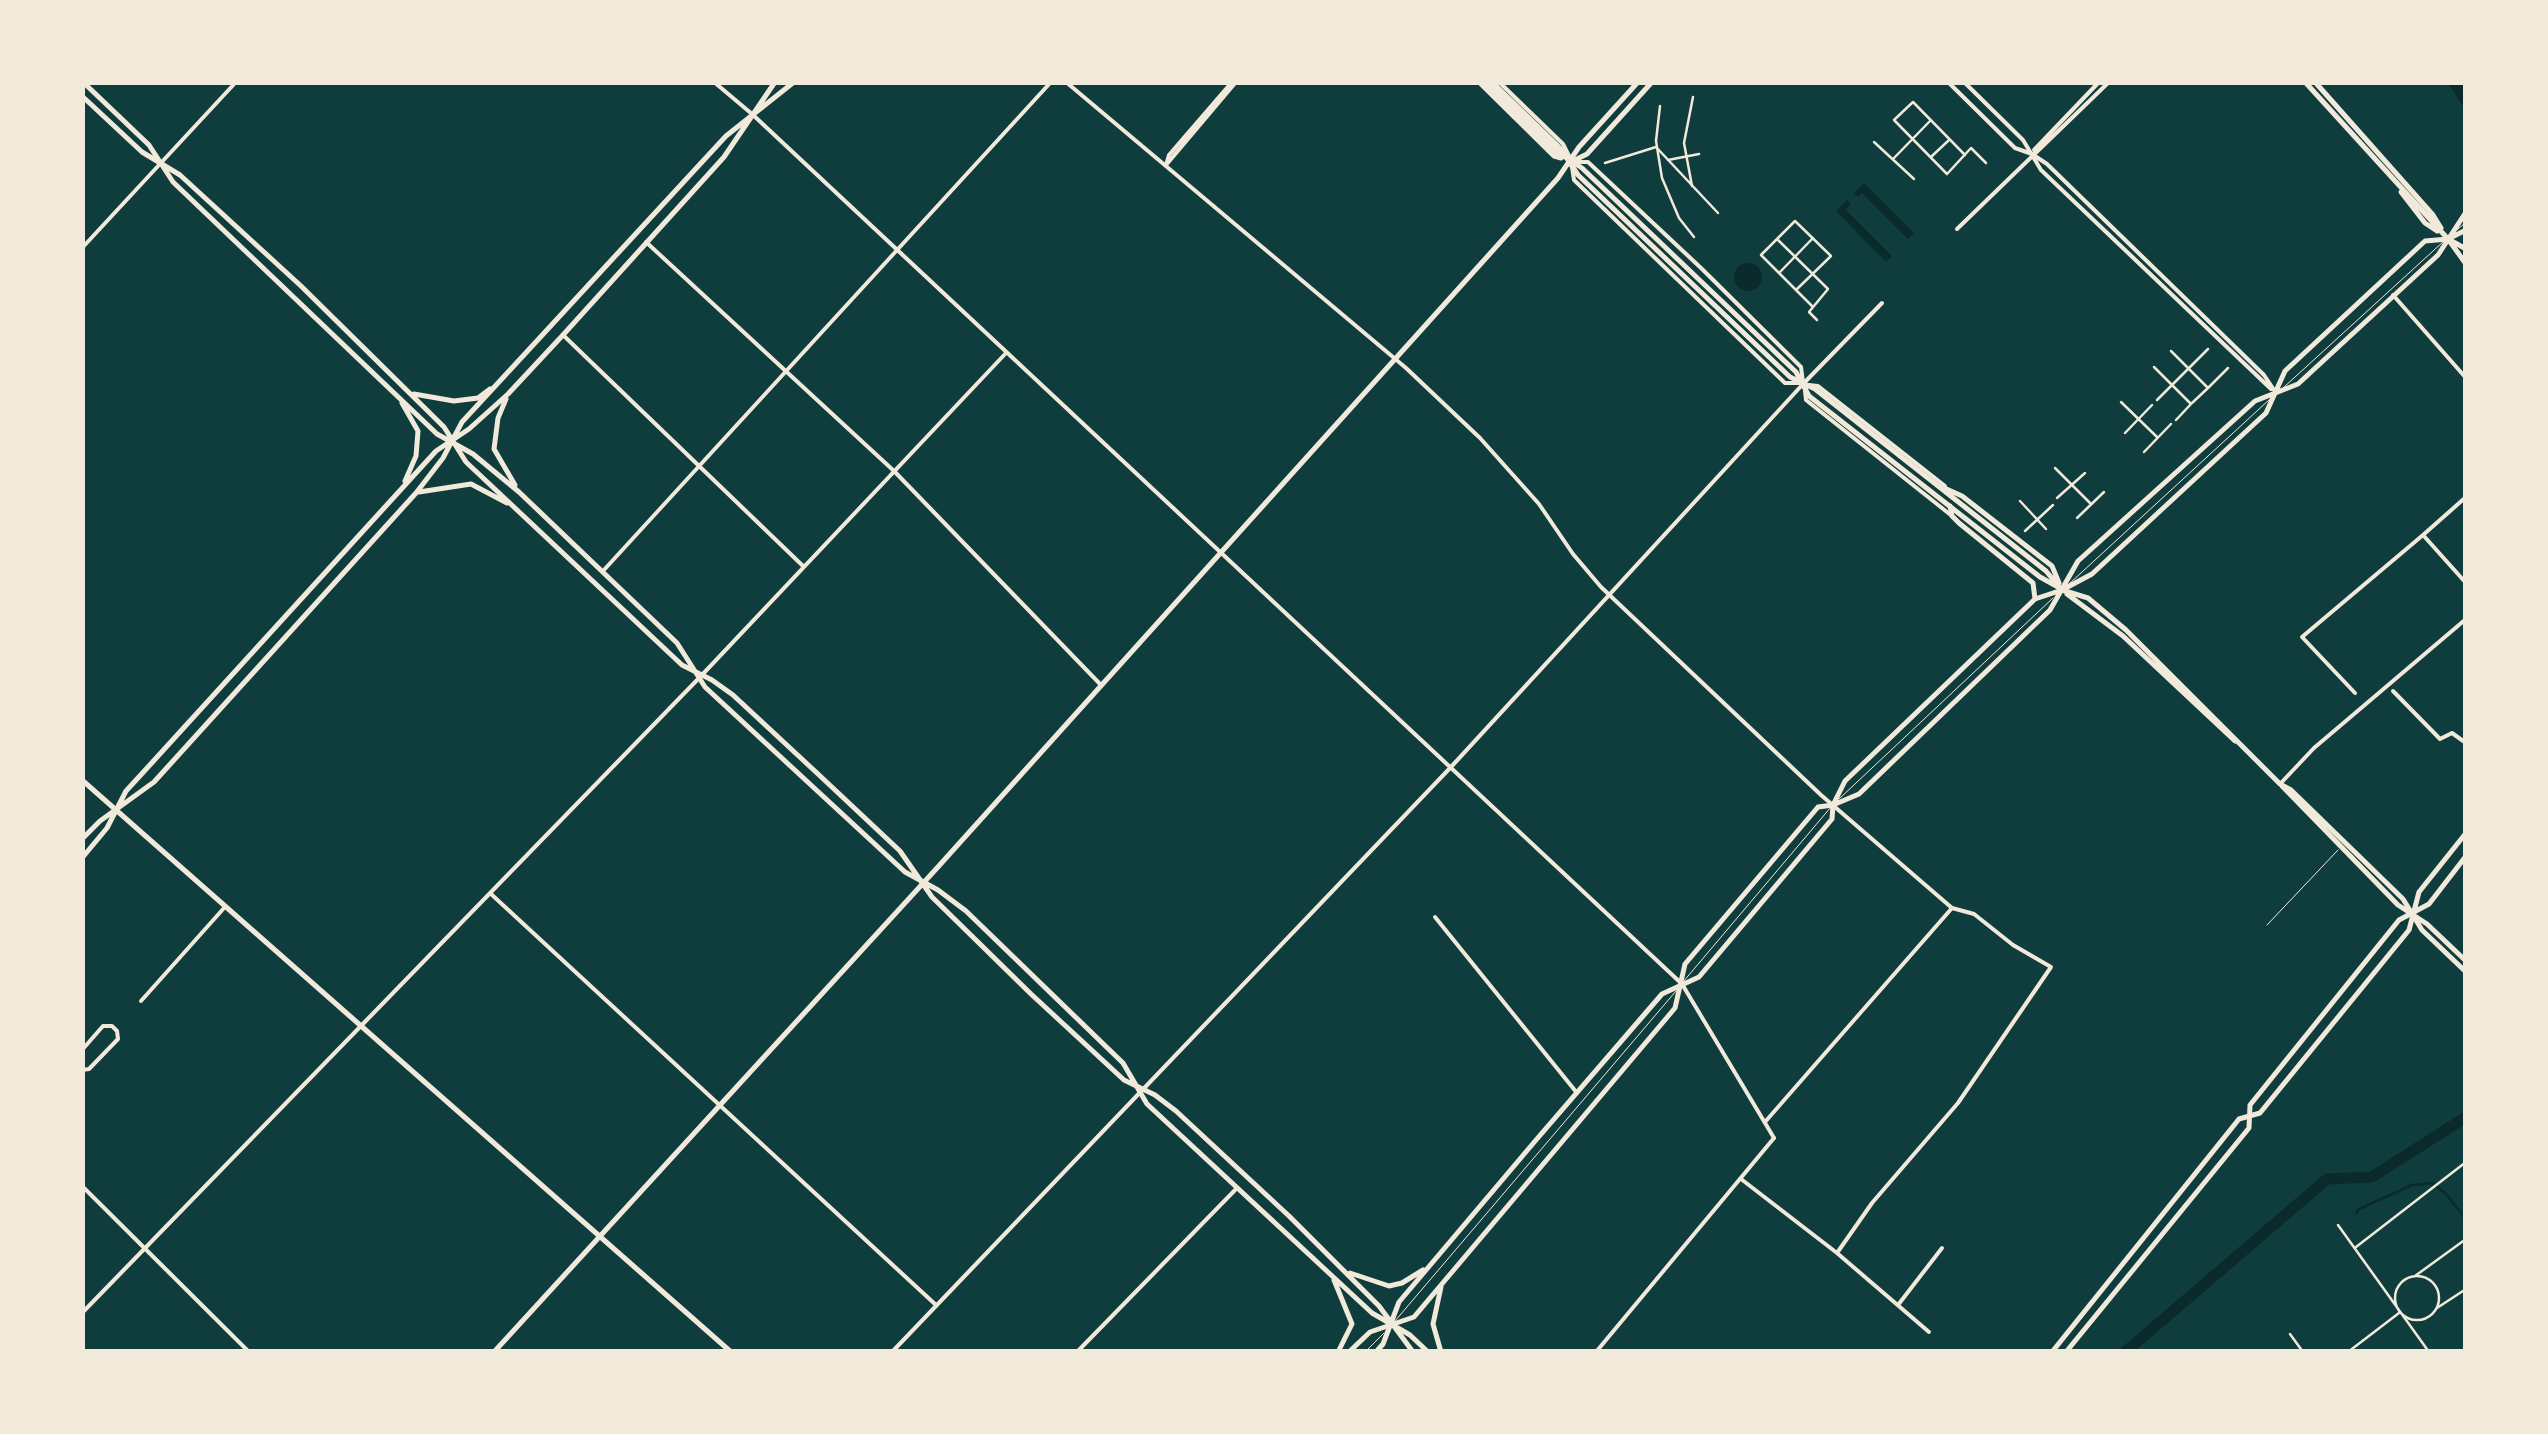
<!DOCTYPE html>
<html>
<head>
<meta charset="utf-8">
<style>
	body { margin:0 }
	#map { position:relative; width:2548px; height:1434px; overflow:hidden; background:#0f3d3e; font-family:Commissioner,sans-serif }
	canvas { display:block }
	.frame { position:absolute; inset:0; border:85px solid #f1e9da; pointer-events:none }
</style>
</head>
<body>
<div id="map">
<canvas width="2548" height="1434"></canvas>
<div class="frame"></div>
</div>
<script>
const c = document.querySelector('canvas').getContext('2d');
c.lineJoin = 'round';
function fill(path, color) {
  c.fillStyle = color;
  c.fill(path, 'evenodd');
}
function poly(rows) {
  const path = new Path2D();
  for (const r of rows) {
    if (r.length === 3) {
      path.moveTo(r[0] + r[2], r[1]);
      path.arc(r[0], r[1], r[2], 0, 2 * Math.PI);
      continue;
    }
    path.moveTo(r[0], r[1]);
    for (let i = 2; i < r.length; i += 2) path.lineTo(r[i], r[i + 1]);
  }
  return path;
}
function stroke(path, color, width, dash) {
  c.strokeStyle = color;
  c.lineWidth = width;
  c.lineCap = dash ? 'butt' : 'round';
  c.setLineDash(dash || []);
  c.stroke(path);
}
const water = poly([
	[1864,183,1914,233,1908,239,1862,193,1858,197,1854,193],
	[1847,200,1851,204,1846,210,1892,256,1886,262,1836,211],
	[1748,277,14]
]);
const stream = poly([
	[2356,1214,2359,1209,2412,1185,2432,1183,2446,1194,2466,1219]
]);
const river = poly([
	[2454,82,2466,101],
	[2125,1352,2327,1179,2372,1177,2466,1117]
]);
const service = poly([
	[2457,230,2466,222],
	[2283,388,2444,241],
	[2069,584,2270,399],
	[1839,799,2053,598],
	[2267,925,2338,850],
	[1683,982,1831,807],
	[1395,1321,1676,991],
	[1365,1352,1384,1333]
]);
const pedestrian = poly([
	[1660,106,1656,141,1662,178,1679,218,1694,237],
	[1874,142,1914,179],
	[1965,155,1913,102,1894,120,1947,174,1971,148,1986,163],
	[1932,156,1948,141],
	[1894,158,1930,121],
	[1668,160,1699,154],
	[1605,163,1656,147,1718,213],
	[1692,186,1684,143,1693,97],
	[1778,240,1828,289,1809,312,1817,320],
	[1780,272,1813,238],
	[1796,290,1831,256,1795,221,1761,255,1813,307],
	[2171,351,2208,388,2228,368],
	[2154,367,2191,404,2176,420],
	[2157,400,2208,349],
	[2121,402,2157,437],
	[2192,403,2208,388],
	[2125,433,2152,405],
	[2144,452,2171,424],
	[2055,468,2091,504],
	[2057,498,2085,473],
	[2020,501,2046,529],
	[2077,518,2104,492],
	[2025,531,2053,505],
	[2338,1225,2429,1352],
	[2356,1247,2466,1162],
	[2415,1276,2466,1239],
	[2417,1298,22],
	[2437,1308,2466,1289],
	[2290,1334,2303,1352],
	[2348,1352,2399,1313]
]);
const minor = poly([
	[1066,82,1406,368,1480,438,1539,504,1573,554,1601,587,1821,795,1952,908,1974,914,2013,945,2051,967,1958,1103,1872,1203,1837,1253],
	[1499,82,1563,144,1570,158],
	[2034,150,2099,82],
	[1573,162,1588,162,1701,268,1801,367,1803,382],
	[1166,165,1236,82],
	[1166,165,1169,155,1232,82],
	[1572,167,1574,180,1785,383,1800,383],
	[1957,229,2109,82],
	[646,242,894,471,1100,684],
	[2393,295,2466,378],
	[563,335,803,566],
	[1809,385,1818,386,1945,486],
	[1805,391,1806,400,1952,516],
	[2466,497,2423,535,2466,583],
	[603,571,1051,82],
	[2393,691,2440,739,2452,733,2466,743],
	[2355,693,2302,637,2423,535],
	[2280,784,2314,748,2466,619],
	[491,894,936,1305],
	[1435,917,1577,1093],
	[141,1001,224,908],
	[82,1050,103,1026,112,1026,117,1031,118,1039,89,1069,82,1070],
	[1765,1122,1952,908],
	[1741,1179,1837,1253,1929,1332],
	[82,1186,249,1352],
	[1898,1305,1942,1248],
	[82,1313,701,676,1006,353],
	[892,1352,1451,767,1803,384,1882,303],
	[1077,1352,1237,1188],
	[1596,1352,1774,1138]
]);
const tertiary = poly([
	[714,82,752,114,1682,984,1774,1138],
	[1948,82,2015,148,2032,154,2047,164,2264,375,2276,393],
	[1964,82,2023,140,2041,170,2271,389],
	[82,248,236,82]
]);
const secondary = poly([
	[1479,82,1554,156,1561,158],
	[1485,82,1557,152,1582,168,1796,372,1809,396,2040,577,2058,587],
	[1492,82,1560,148,1578,175,1790,377,1815,389,2046,571,2062,590,2088,598,2126,630,2280,784,2291,790,2403,899,2422,930,2466,972],
	[2305,82,2448,239],
	[2315,82,2433,215,2441,228],
	[1575,160,1587,154,1652,82],
	[2401,192,2425,223,2437,231],
	[1942,487,1962,496,2052,566,2059,583],
	[2067,594,2123,636,2235,741],
	[82,780,731,1352],
	[2282,786,2398,905,2427,924,2466,961],
	[494,1352,937,868,1558,178,1579,147,1638,82]
]);
const primary = poly([
	[83,82,149,145,173,182,437,434,473,454,519,492,677,643,705,687,905,872,938,890,966,911,1123,1063,1147,1104,1372,1313,1410,1335,1428,1352],
	[82,96,142,152,180,175,301,286,444,427,466,462,682,665,712,680,733,695,818,774,900,851,932,897,1031,994,1124,1080,1155,1095,1176,1111,1289,1216,1379,1306,1413,1352],
	[2448,239,2466,264],
	[2450,240,2466,249],
	[414,394,454,401,478,398,490,389],
	[506,399,498,418,494,449,515,485],
	[402,403,418,431,416,456,405,481],
	[419,492,471,484,507,503],
	[1950,506,1952,516,1959,523,2033,583,2035,599],
	[82,839,100,821,154,782,416,493,443,458,462,422,726,136,794,82],
	[82,858,107,828,126,791,148,767,436,451,469,429,508,394,563,335,724,157,775,82],
	[1350,1273,1389,1286,1402,1283,1423,1270],
	[1334,1280,1352,1324,1338,1352],
	[1441,1287,1433,1324,1441,1352],
	[1349,1352,1370,1332,1414,1317,1675,1008,1685,964,1818,807,1833,805,1859,794,2050,610,2078,561,2255,401,2298,384,2438,255,2466,212],
	[1376,1352,1383,1344,1399,1302,1536,1140,1662,994,1699,977,1832,819,1833,805,1845,781,2035,599,2062,590,2092,574,2226,450,2266,413,2285,371,2425,241,2448,239,2466,230],
	[2052,1352,2239,1119,2260,1113,2409,930,2419,892,2466,833],
	[2066,1352,2249,1128,2250,1105,2399,920,2429,904,2466,856]
]);
fill(water, '#0a2a2b');
stroke(stream, '#0a2a2b', 2.5);
stroke(river, '#0a2a2b', 11);
stroke(service, '#f1e9da', 1);
stroke(pedestrian, '#f1e9da', 2.5);
stroke(minor, '#f1e9da', 4);
stroke(tertiary, '#f1e9da', 4);
stroke(secondary, '#f1e9da', 5);
stroke(primary, '#f1e9da', 5);
</script>
</body>
</html>
